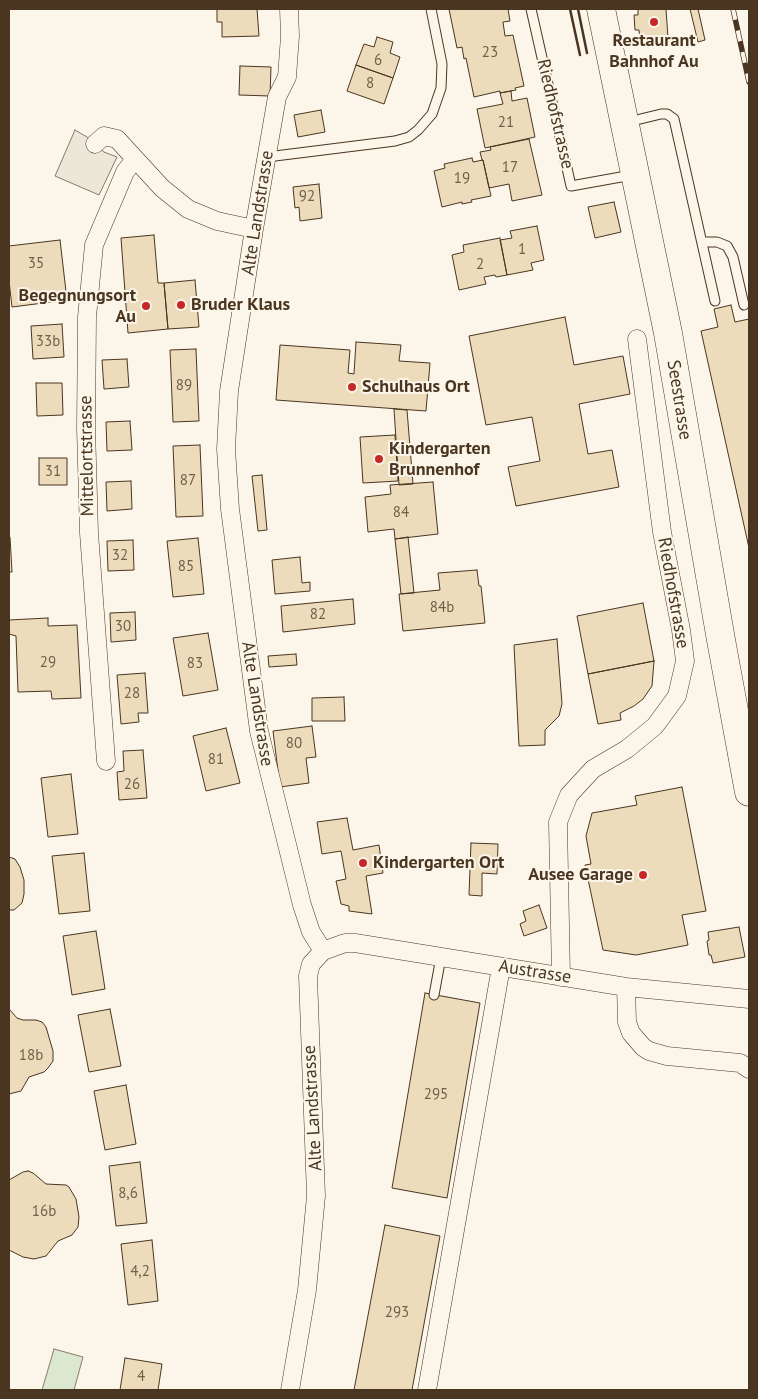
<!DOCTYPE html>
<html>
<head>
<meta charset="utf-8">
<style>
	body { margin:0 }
	#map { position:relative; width:758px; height:1399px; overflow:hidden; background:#fbf6e9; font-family:"PT Sans",sans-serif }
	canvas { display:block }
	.frame { position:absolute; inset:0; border:10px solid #4a3520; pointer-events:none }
</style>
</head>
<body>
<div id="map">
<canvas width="758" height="1399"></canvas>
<div class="frame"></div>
</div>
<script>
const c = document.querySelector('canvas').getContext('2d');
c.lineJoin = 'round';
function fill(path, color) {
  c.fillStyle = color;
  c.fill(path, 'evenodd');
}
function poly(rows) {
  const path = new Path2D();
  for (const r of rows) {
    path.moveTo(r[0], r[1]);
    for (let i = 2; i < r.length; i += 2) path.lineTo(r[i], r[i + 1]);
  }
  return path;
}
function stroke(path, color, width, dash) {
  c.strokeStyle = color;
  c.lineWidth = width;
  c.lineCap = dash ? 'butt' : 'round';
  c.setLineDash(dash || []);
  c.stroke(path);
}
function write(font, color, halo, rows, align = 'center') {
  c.font = font + ' "PT Sans",sans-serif';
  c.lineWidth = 4;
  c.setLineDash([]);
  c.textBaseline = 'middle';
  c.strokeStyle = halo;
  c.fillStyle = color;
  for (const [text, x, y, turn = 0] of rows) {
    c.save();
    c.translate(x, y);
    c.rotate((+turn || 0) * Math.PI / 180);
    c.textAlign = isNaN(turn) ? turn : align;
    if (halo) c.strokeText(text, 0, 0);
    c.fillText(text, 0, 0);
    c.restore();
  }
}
const green = poly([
	[54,1349,83,1357,74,1390,42,1390,54,1349]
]);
const parking = poly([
	[75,130,87,137,104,152,117,157,99,195,55,176,75,130]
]);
const building = poly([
	[217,9,257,9,259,36,222,37,222,22,217,22,217,9],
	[449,9,508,9,510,21,503,22,505,36,513,35,524,86,515,88,516,90,500,93,500,91,474,97,466,58,464,59,462,47,457,48,449,9],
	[638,9,666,9,668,38,640,40,639,30,635,30,634,15,638,15,638,9],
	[690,9,698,9,705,40,698,42,690,9],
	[377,37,393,42,390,53,400,57,393,78,356,65,364,44,374,47,377,37],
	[356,65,393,78,384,104,347,91,356,65],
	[240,66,271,67,270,96,239,95,240,66],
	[511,91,512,101,527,98,535,137,485,148,477,109,503,104,500,93,511,91],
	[321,110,325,132,298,137,294,115,321,110],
	[529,139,542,195,512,201,509,184,489,188,483,160,482,160,480,152,491,150,490,147,529,139],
	[472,158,473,162,483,160,491,196,471,200,472,202,462,204,462,202,442,207,434,171,445,168,444,164,472,158],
	[319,184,322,218,300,221,299,207,295,208,293,187,319,184],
	[614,202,621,232,595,238,588,207,614,202],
	[537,226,544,260,531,263,533,270,507,275,500,240,512,238,510,231,537,226],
	[154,235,158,283,164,283,168,329,128,333,121,238,154,235],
	[500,238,507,275,496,277,495,275,484,277,486,284,459,290,452,255,464,252,463,245,500,238],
	[60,240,67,300,12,307,9,281,9,246,60,240],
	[195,280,199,327,168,329,164,283,195,280],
	[731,305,735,322,749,319,749,548,701,331,718,327,714,309,731,305],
	[565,317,574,365,623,356,630,394,579,404,588,454,612,450,619,487,516,506,508,467,540,461,532,417,486,425,469,336,565,317],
	[62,324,64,357,33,359,31,326,62,324],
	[356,342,401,345,399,361,430,363,426,411,276,400,280,345,350,350,348,373,354,374,356,342],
	[196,349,199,421,173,422,170,350,196,349],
	[127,359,129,387,104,389,102,360,127,359],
	[36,383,62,383,63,415,37,416,36,383],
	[394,409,407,410,413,484,399,485,394,409],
	[130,421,132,450,107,451,106,422,130,421],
	[395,435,398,481,363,483,360,437,395,435],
	[200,445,203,516,176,517,173,446,200,445],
	[39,458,67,458,67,485,39,485,39,458],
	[262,475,267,530,258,531,252,476,262,475],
	[131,481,132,509,107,511,106,482,131,481],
	[433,482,438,534,395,539,394,529,368,532,365,497,391,494,390,485,433,482],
	[9,537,10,537,12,572,9,572,9,537],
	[408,537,414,593,401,594,395,539,408,537],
	[198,538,204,594,173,597,167,541,198,538],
	[133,540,134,570,108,571,107,541,133,540],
	[300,557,302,583,310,582,310,591,275,594,272,560,300,557],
	[477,570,479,586,481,586,485,623,403,631,399,594,440,590,438,573,477,570],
	[353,599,355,624,283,632,281,606,353,599],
	[643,603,654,661,588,674,577,616,643,603],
	[135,612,136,640,111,642,110,613,135,612],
	[48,618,48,626,77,625,81,698,52,699,51,691,18,692,16,636,9,634,9,620,48,618],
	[208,633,218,690,183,696,173,638,208,633],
	[557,639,562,704,559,716,545,730,545,745,519,746,514,645,557,639],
	[296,654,297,665,269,667,268,656,296,654],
	[654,661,652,686,643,699,634,706,620,713,621,720,598,724,588,674,654,661],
	[145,673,148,713,138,713,139,722,121,724,117,675,145,673],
	[344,697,345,721,312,721,312,698,344,697],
	[312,726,316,757,306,758,309,783,280,787,273,731,312,726],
	[226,728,240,783,206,791,193,736,226,728],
	[143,750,147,798,119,800,117,772,124,771,123,751,143,750],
	[71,774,78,834,48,837,41,778,71,774],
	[682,787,706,911,682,915,688,945,636,955,603,950,585,865,591,864,586,836,592,813,637,805,635,796,682,787],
	[347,818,353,850,379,845,383,873,366,876,372,914,349,911,349,906,341,904,336,881,346,879,341,851,322,854,317,822,347,818],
	[471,843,498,844,497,874,482,873,482,896,469,895,471,843],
	[84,853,90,911,59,914,52,856,84,853],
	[9,857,15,859,20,867,24,880,24,894,22,903,14,910,9,910,9,857],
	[539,905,547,928,524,936,520,924,526,921,523,911,539,905],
	[739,927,745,957,713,963,711,955,709,955,707,941,709,940,708,932,739,927],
	[96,931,105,989,72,995,63,936,96,931],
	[425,993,480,1003,447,1198,392,1188,425,993],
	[9,1009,17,1018,23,1020,36,1020,42,1022,46,1027,53,1051,53,1061,48,1068,44,1072,29,1077,21,1091,9,1094,9,1009],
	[110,1009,121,1066,89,1072,78,1015,110,1009],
	[126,1085,136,1144,105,1150,94,1091,126,1085],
	[140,1162,147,1223,116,1226,109,1166,140,1162],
	[28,1171,33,1173,46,1184,66,1185,69,1187,76,1199,79,1217,78,1227,72,1235,58,1241,46,1256,34,1259,23,1257,9,1250,9,1180,23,1172,28,1171],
	[385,1225,440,1236,412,1390,354,1390,385,1225],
	[152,1240,158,1301,128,1305,121,1244,152,1240],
	[125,1358,162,1364,158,1390,120,1390,125,1358]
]);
const lane = poly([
	[531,9,571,186,632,175],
	[628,122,661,114,667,114,674,119,715,301],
	[267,157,395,141,409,137,418,130,432,114,441,88,442,64,431,9],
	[703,242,717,242,727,246,733,257,744,305],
	[434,995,441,957]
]);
const street = poly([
	[289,9,290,36,287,77,277,97,254,229,229,391,226,449,230,509,259,731,302,905,311,932,323,951],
	[95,144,104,136,117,139,162,188,188,209,217,221,254,229],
	[106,761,89,533,86,428,87,317,94,245,125,172,135,159],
	[561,977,558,822,569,795,593,769,627,749,655,726,677,696,685,661,681,630,662,532,637,339],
	[626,987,627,1022,631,1033,643,1047,649,1051,667,1056,740,1063,749,1069],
	[290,1390,307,1290,316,1196,308,976,311,964,323,951,345,943,355,943,626,987,749,999],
	[427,1390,501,967]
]);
const primary = poly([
	[601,9,668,333,721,640,749,792]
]);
const rail = poly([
	[733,9,749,82]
]);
const wall = poly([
	[570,9,580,55],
	[578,9,587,53]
]);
const markers = [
	[654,22,5,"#c62828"],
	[181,305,5,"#c62828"],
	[146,306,5,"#c62828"],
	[352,387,5,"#c62828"],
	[379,459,5,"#c62828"],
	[363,863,5,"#c62828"],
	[643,875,5,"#c62828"]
];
const numberNames = [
	["23",490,53],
	["6",378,61],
	["8",370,84],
	["21",506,123],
	["17",510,168],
	["19",462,179],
	["92",307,197],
	["1",522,250],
	["35",36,264],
	["2",480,265],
	["33b",48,342],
	["89",184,386],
	["31",53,472],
	["87",188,481],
	["84",401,513],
	["32",120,556],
	["85",186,567],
	["84b",442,608],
	["82",318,615],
	["30",123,627],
	["29",48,663],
	["83",195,664],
	["28",132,694],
	["80",294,744],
	["81",216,760],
	["26",132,785],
	["18b",31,1056],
	["295",436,1095],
	["8,6",128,1194],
	["16b",44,1212],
	["4,2",140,1272],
	["293",397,1313],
	["4",141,1377]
];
const poiNames = [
	["Restaurant",654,41,"center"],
	["Bahnhof Au",654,62,"center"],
	["Begegnungsort",136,296,"right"],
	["Au",136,317,"right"],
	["Bruder Klaus",191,305],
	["Schulhaus Ort",362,387],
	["Kindergarten",389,449],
	["Brunnenhof",389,470],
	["Kindergarten Ort",373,863],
	["Ausee Garage",633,875,"right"]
];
const streetNames = [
	["Riedhofstrasse",555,114,77],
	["Alte Landstrasse",258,213,-81],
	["Seestrasse",679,400,81],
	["Mittelortstrasse",87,456,-91],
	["Riedhofstrasse",673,593,80],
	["Alte Landstrasse",257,704,81],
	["Austrasse",535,972,9],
	["Alte Landstrasse",313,1108,-93]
];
fill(green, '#dce7d0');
stroke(green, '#887966', 1);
fill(parking, '#ede7d9');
stroke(parking, '#887966', 1);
fill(building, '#ecdcbc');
stroke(building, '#4a3520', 1);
stroke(lane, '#4a3520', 11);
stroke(street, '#4a3520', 19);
stroke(primary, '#4a3520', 29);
stroke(lane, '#fbf6e9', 9);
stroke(street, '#fbf6e9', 18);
stroke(primary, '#fbf6e9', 28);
stroke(rail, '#4a3520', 5.5);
stroke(rail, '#fbf6e9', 4, [11]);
stroke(wall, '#4a3520', 2.5);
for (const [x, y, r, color] of markers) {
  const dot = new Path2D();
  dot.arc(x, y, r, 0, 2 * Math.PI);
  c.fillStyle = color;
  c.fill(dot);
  stroke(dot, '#fbf6e9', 2);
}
write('15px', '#725f47', null, numberNames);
write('bold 18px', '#4a3520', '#fbf6e9', poiNames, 'left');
write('18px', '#4a3520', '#fbf6e9', streetNames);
</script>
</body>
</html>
